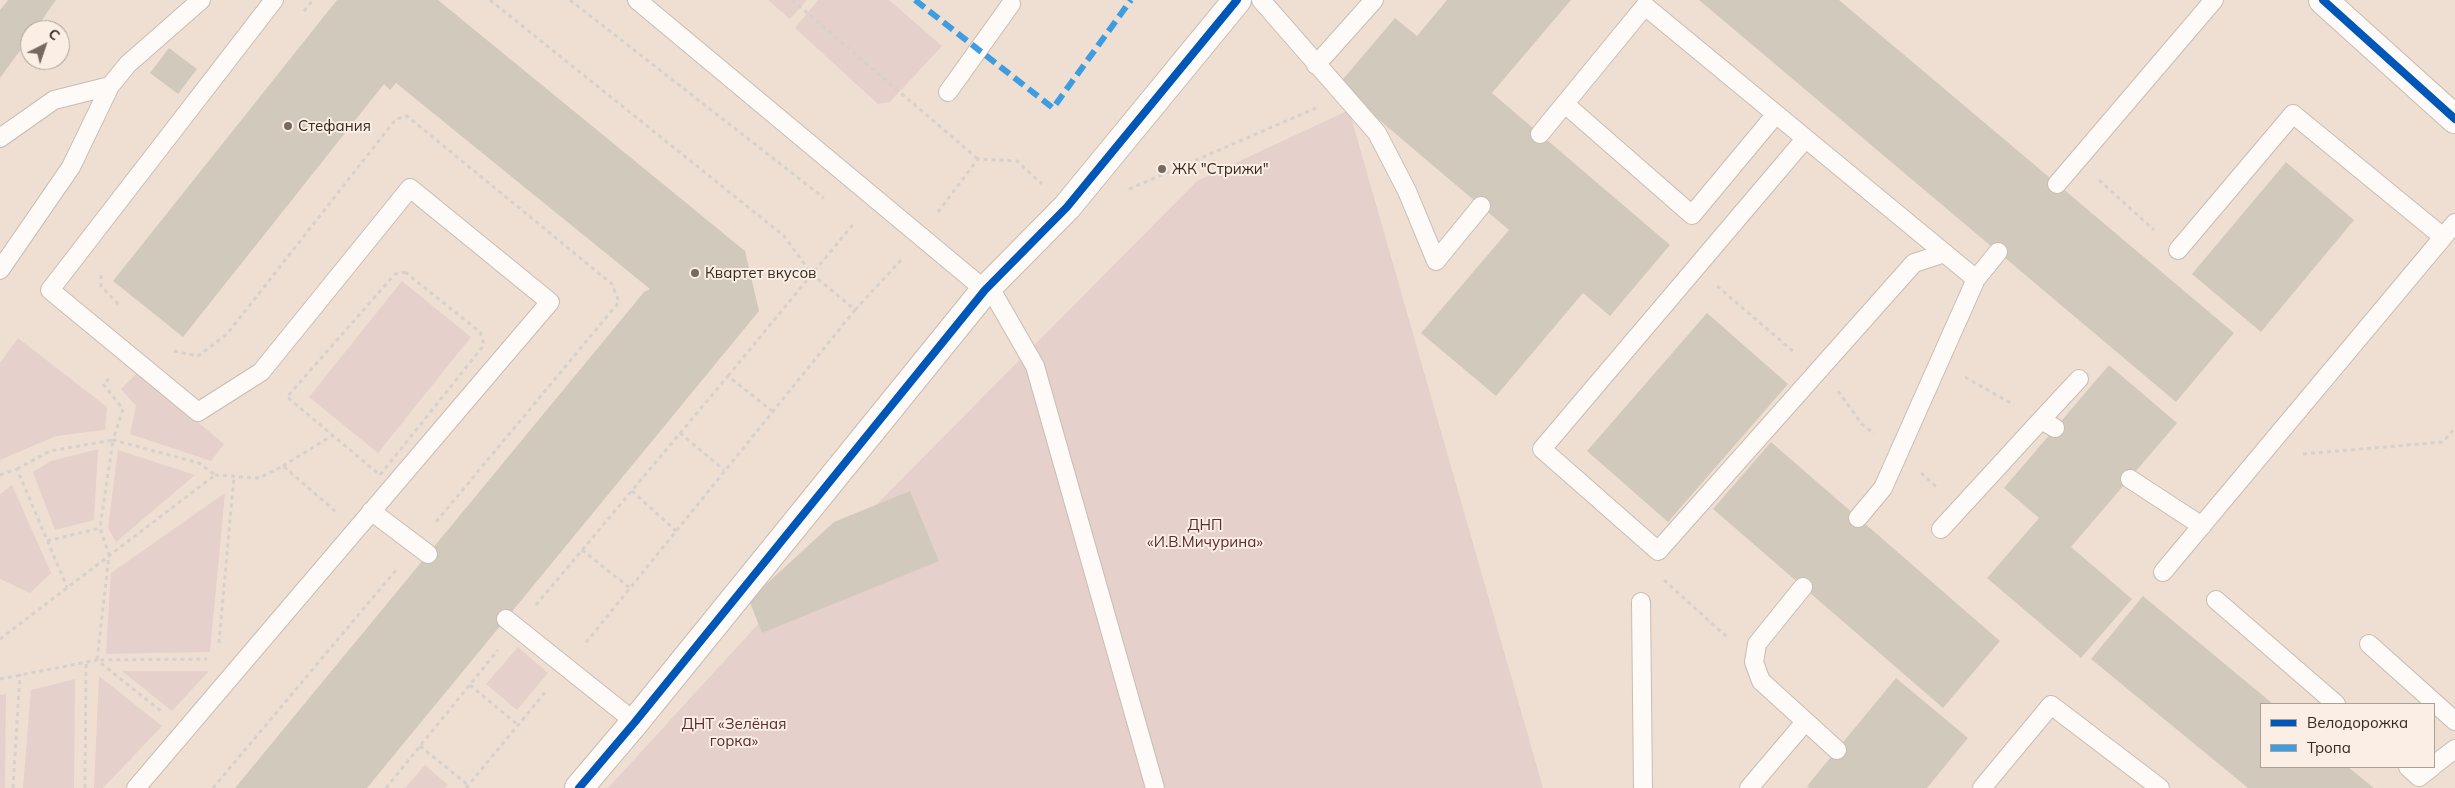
<!DOCTYPE html>
<html>
<head>
<meta charset="utf-8">
<style>
	body { margin:0 }
	#map { position:relative; width:2455px; height:788px; overflow:hidden; background:#efdfd2; font-family:Mulish,sans-serif }
	canvas { display:block }
	.legend { position:absolute; left:2260px; top:703px; width:175px; height:65px; box-sizing:border-box; background:#fbefe5; border:1px solid #aca096; margin:0; padding:6px 9px; list-style:none; font-size:15px; color:#352a20 }
	.legend li { display:flex; align-items:center; gap:10px; height:25px }
	.legend b { width:25px; border:1px solid #aca096 }
	.north { position:absolute; left:20px; top:20px; width:50px; height:50px; box-sizing:border-box; background:#fbefe5; border:1px solid #aca096; border-radius:50%; rotate:41deg; font-size:14px; font-weight:700; line-height:20px; text-align:center; color:#352a20 }
	.north::after { content:''; display:block; margin:auto; width:18px; height:22px; background:#76695e; clip-path:polygon(50% 0,100% 100%,50% 72%,0 100%) }
</style>
</head>
<body>
<div id="map">
<canvas width="2455" height="788"></canvas>
<ul class="legend">
<li><b style="height:6px;background:#0057b8"></b>Велодорожка</li>
<li><b style="height:6px;background:#3e9ce0"></b>Тропа</li>
</ul>
<div class="north">С</div>
</div>
<script>
const c = document.querySelector('canvas').getContext('2d');
c.lineJoin = 'round';
function fill(path, color) {
  c.fillStyle = color;
  c.fill(path, 'evenodd');
}
function poly(rows) {
  const path = new Path2D();
  for (const r of rows) {
    path.moveTo(r[0], r[1]);
    for (let i = 2; i < r.length; i += 2) path.lineTo(r[i], r[i + 1]);
  }
  return path;
}
function stroke(path, color, width, dash) {
  c.strokeStyle = color;
  c.lineWidth = width;
  c.lineCap = dash ? 'butt' : 'round';
  c.setLineDash(dash || []);
  c.stroke(path);
}
function write(font, color, halo, rows, align = 'center') {
  c.font = font + ' Mulish,sans-serif';
  c.lineWidth = 4;
  c.setLineDash([]);
  c.textBaseline = 'middle';
  c.strokeStyle = halo;
  c.fillStyle = color;
  for (const [text, x, y, turn = 0] of rows) {
    c.save();
    c.translate(x, y);
    c.rotate((+turn || 0) * Math.PI / 180);
    c.textAlign = isNaN(turn) ? turn : align;
    if (halo) c.strokeText(text, 0, 0);
    c.fillText(text, 0, 0);
    c.restore();
  }
}
const green = poly([
	[768,0,807,0,790,19],
	[818,0,889,0,942,46,890,102,878,104,795,28],
	[1349,110,1543,788,608,788,759,623,1197,181],
	[402,281,471,337,378,453,309,397],
	[18,338,107,407,105,430,56,436,0,460,0,363],
	[138,372,224,444,211,461,130,434,136,406,121,389],
	[98,449,94,520,55,530,33,472,51,461],
	[118,450,195,475,116,542,108,528],
	[12,485,51,573,30,593,0,579,0,494],
	[225,493,210,652,106,654,111,573],
	[518,647,548,673,517,710,486,684],
	[122,671,209,671,172,711],
	[99,676,162,726,103,788,94,788],
	[75,679,74,788,23,788,31,690],
	[6,694,5,788,0,788,0,695],
	[425,765,448,785,445,788,405,788]
]);
const building = poly([
	[8,0,56,0,35,30,30,30,30,37,0,78,0,10],
	[337,0,438,0,745,251,759,311,367,788,235,788,644,292,650,289,396,83,390,90,384,84,183,337,113,281],
	[1447,0,1571,0,1492,93,1670,245,1610,316,1583,293,1496,396,1421,333,1509,230,1338,85,1395,18,1417,36],
	[1699,0,1839,0,2234,333,2176,402],
	[169,48,197,69,178,94,150,73],
	[2286,162,2354,220,2261,332,2192,274],
	[1707,313,1788,384,1668,522,1587,451],
	[2109,365,2177,423,2071,547,2132,599,2081,658,1987,578,2039,518,2004,488],
	[1771,442,2000,641,1943,708,1713,509],
	[910,491,939,561,762,633,749,600,834,522],
	[2143,596,2273,704,2261,704,2261,767,2348,767,2374,788,2248,788,2091,659],
	[1896,678,1968,738,1927,788,1809,788,1807,786]
]);
const path = poly([
	[490,0,784,236,811,273,855,310,584,645],
	[570,0,824,198],
	[792,0,978,159],
	[304,11,313,0],
	[2099,180,2154,230],
	[1129,189,1316,108],
	[938,212,978,159,1017,161,1042,184],
	[405,272,480,332,484,345,380,475,287,397,395,274,405,272],
	[101,275,101,286,120,306],
	[1717,286,1794,352],
	[855,310,902,259],
	[174,351,198,356,227,334,396,119,407,116,612,284,619,302,436,522],
	[728,376,855,222],
	[1965,377,2014,405],
	[1838,391,1862,424,1874,434],
	[680,433,724,470],
	[2303,454,2443,442,2455,428],
	[283,466,333,435],
	[17,469,50,451,113,440,100,528,109,555,97,660,207,659],
	[1921,473,1939,489],
	[0,475,17,469,67,587],
	[215,475,259,478,283,466,335,511],
	[632,491,676,531],
	[47,541,100,528],
	[582,550,630,588],
	[1664,580,1728,638],
	[536,605,728,376,772,411],
	[0,639,215,475,199,463,113,440,123,409,103,384,110,378],
	[219,643,234,476],
	[0,679,97,660,162,712],
	[470,685,518,725],
	[420,746,468,785],
	[13,788,20,674],
	[85,788,86,662],
	[213,788,397,569],
	[386,788,498,650],
	[466,788,547,690]
]);
const lane = poly([
	[637,0,985,290],
	[1261,0,1377,133,1407,191,1436,261,1481,206],
	[1316,65,1374,0],
	[948,92,1011,4],
	[1565,104,1692,215,1776,114],
	[1540,134,1645,6,1976,279,1998,252],
	[0,138,54,100,110,86],
	[1805,139,1542,449,1658,551,1914,263,1945,253],
	[2057,184,2214,0],
	[2178,250,2293,114,2443,237],
	[0,270,71,167,110,86,128,64,201,0],
	[989,286,1035,366,1155,788],
	[2041,420,2079,379],
	[2130,479,2202,526],
	[371,511,428,554],
	[1858,518,1883,488,1976,279],
	[1941,529,2041,420,2055,428],
	[2163,572,2455,223],
	[1803,587,1757,644,1754,662,1761,681,1837,750],
	[2216,600,2336,704],
	[1641,602,1643,788],
	[506,619,635,722],
	[2369,644,2455,721],
	[2434,765,2455,749],
	[2408,767,2419,777,2432,767],
	[136,788,550,302,410,188,261,372,198,412,50,290,274,0],
	[1749,788,1805,722],
	[1982,788,2051,705,2160,788]
]);
const street = poly([
	[579,788,635,722,985,290,1067,207,1237,0]
]);
const secondary = poly([
	[2323,0,2455,119]
]);
const quiet = poly([
	[915,0,1053,108,1131,0]
]);
const cycleway = poly([
	[2323,0,2455,119],
	[579,788,635,722,985,290,1067,207,1237,0]
]);
const markers = [
	[288,126,5,"#76695e"],
	[1162,169,5,"#76695e"],
	[695,273,5,"#76695e"]
];
const poiNames = [
	["Стефания",298,126],
	["ЖК \"Стрижи\"",1172,169],
	["Квартет вкусов",705,273]
];
const parkNames = [
	["ДНП",1205,525],
	["«И.В.Мичурина»",1205,542],
	["ДНТ «Зелёная",734,724],
	["горка»",734,741]
];
fill(green, '#e5d0cb');
fill(building, '#d2c9bd');
stroke(lane, '#c9bdb2', 20);
stroke(street, '#c9bdb2', 30);
stroke(secondary, '#c9bdb2', 30);
stroke(path, '#d6d1cd', 3, [4, 4]);
stroke(lane, '#fdfaf8', 18);
stroke(street, '#fdfaf8', 28);
stroke(secondary, '#fdfaf8', 28);
stroke(quiet, '#3e9ce0', 6, [12, 6]);
stroke(cycleway, '#0057b8', 8);
for (const [x, y, r, color] of markers) {
  const dot = new Path2D();
  dot.arc(x, y, r, 0, 2 * Math.PI);
  c.fillStyle = color;
  c.fill(dot);
  stroke(dot, '#fbefe5', 2);
}
write('15px', '#352a20', '#fbefe5', poiNames, 'left');
write('15px', '#5c2b31', '#fbefe5', parkNames);
</script>
</body>
</html>
